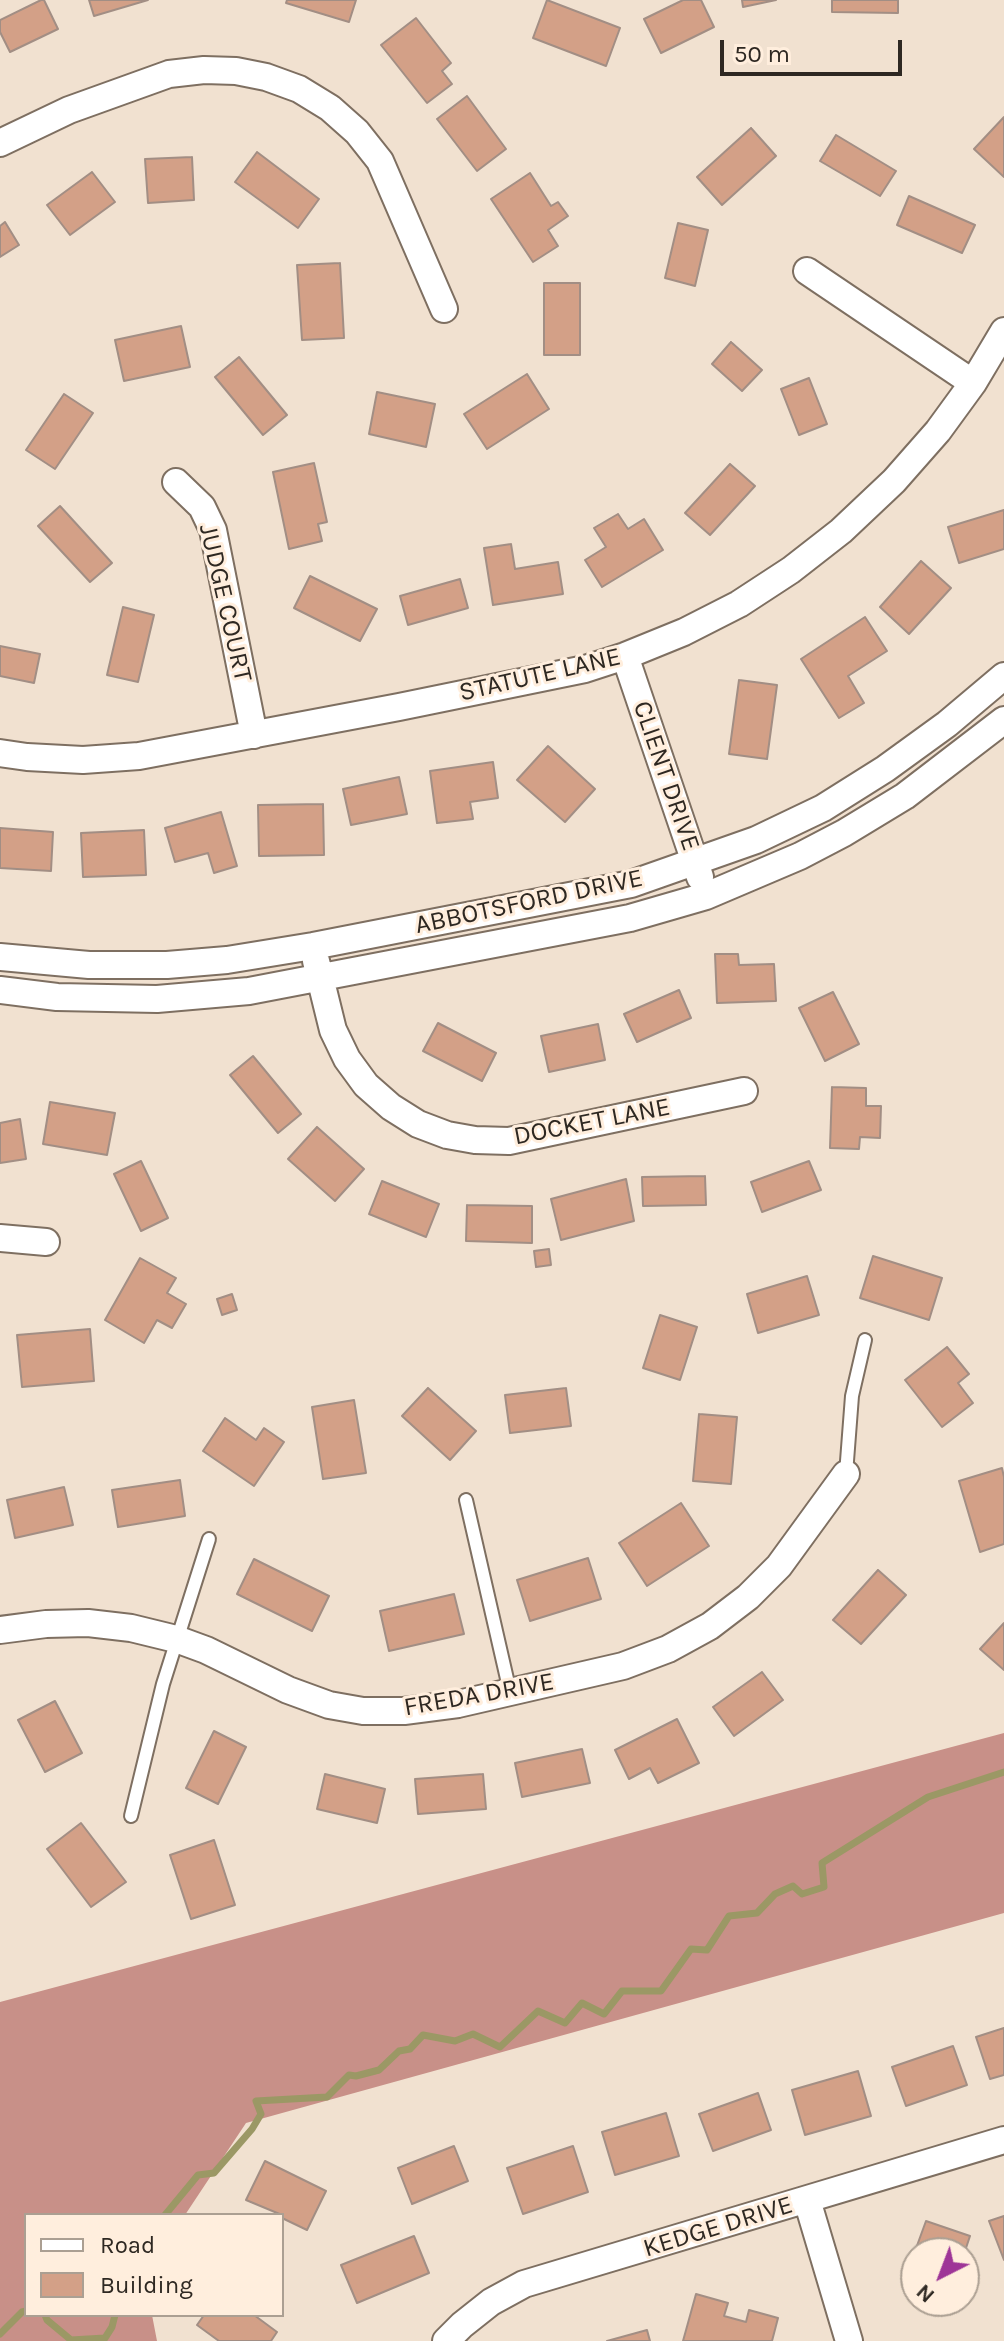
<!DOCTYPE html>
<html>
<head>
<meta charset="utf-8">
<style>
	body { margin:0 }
	#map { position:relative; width:1004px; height:2341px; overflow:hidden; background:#f1e1d0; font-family:Karla,sans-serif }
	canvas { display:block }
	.legend { position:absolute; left:24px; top:2213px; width:260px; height:104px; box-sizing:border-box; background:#fed; border:2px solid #ab9f92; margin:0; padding:10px 14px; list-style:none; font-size:24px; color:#2e2822 }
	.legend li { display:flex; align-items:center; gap:16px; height:40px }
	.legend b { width:40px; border:2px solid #ab9f92 }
	.north { position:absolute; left:900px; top:2237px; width:80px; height:80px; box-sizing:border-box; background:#fed; border:2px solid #ab9f92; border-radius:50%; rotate:222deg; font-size:22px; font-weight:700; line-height:32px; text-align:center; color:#2e2822 }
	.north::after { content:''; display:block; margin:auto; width:28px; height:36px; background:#9e3597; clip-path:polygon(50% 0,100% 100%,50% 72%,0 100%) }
	.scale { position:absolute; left:720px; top:40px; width:182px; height:36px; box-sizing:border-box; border:4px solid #2e2822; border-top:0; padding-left:10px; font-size:24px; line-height:28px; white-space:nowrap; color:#2e2822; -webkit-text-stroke:6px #fed; paint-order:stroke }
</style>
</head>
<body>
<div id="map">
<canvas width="1004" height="2341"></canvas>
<ul class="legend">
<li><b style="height:10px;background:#fff"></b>Road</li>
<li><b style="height:22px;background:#d3a087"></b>Building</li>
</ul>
<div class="north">N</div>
<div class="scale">50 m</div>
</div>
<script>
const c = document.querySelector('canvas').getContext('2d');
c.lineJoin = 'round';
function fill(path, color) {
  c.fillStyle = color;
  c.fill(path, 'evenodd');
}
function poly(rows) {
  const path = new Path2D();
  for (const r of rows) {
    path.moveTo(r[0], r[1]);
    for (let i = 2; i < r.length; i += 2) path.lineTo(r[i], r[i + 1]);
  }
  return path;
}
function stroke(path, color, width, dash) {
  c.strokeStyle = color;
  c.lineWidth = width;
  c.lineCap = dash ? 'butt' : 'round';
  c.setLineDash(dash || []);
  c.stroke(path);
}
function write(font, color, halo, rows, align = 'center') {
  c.font = font + ' Karla,sans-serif';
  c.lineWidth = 6;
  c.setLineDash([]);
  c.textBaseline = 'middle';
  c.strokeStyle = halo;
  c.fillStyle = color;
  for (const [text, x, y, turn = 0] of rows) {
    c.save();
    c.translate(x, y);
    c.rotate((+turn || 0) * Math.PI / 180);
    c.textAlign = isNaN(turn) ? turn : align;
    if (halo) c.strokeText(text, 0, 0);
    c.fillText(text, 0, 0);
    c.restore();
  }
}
const forest = poly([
	[1004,1733,1004,1913,246,2123,185,2215,26,2215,26,2315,152,2315,157,2341,0,2341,0,2002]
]);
const stream = poly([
	[165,2215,198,2175,214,2173,252,2129,261,2114,256,2101,327,2097,349,2075,356,2076,379,2070,399,2051,410,2049,423,2035,455,2041,473,2034,500,2047,538,2011,565,2023,582,2003,604,2014,622,1991,661,1991,691,1949,707,1950,729,1916,757,1913,775,1894,793,1886,802,1894,824,1887,822,1863,928,1797,1004,1772],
	[45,2315,47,2320,71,2340,105,2338,112,2327,115,2315],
	[0,2334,22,2312,26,2311]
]);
const building = poly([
	[41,0,44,0,58,29,10,52,0,32,0,20,41,0],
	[89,0,148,0,94,16,89,0],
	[287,0,356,0,349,22,286,3,287,0],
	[547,0,620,28,606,66,533,38,547,0],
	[683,0,701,0,714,27,661,53,644,19,683,0],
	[742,0,776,0,743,7,742,0],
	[832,0,898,0,898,13,832,12,832,0],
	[416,18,451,63,442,71,452,84,427,103,381,45,416,18],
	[467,96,506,149,477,171,437,119,467,96],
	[1004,117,1004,177,974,149,1004,117],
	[751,128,776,156,722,205,697,177,751,128],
	[836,135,896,171,880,196,820,161,836,135],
	[257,152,319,199,298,228,235,182,257,152],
	[192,157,194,200,148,203,145,159,192,157],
	[92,172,115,202,70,235,47,205,92,172],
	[530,173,551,206,558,202,568,216,548,230,558,246,533,262,491,199,530,173],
	[909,196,975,225,962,253,897,225,909,196],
	[5,222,19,245,0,257,0,226,5,222],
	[678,223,708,230,695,286,665,278,678,223],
	[340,263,344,338,302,340,297,265,340,263],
	[544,283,580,283,580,355,544,355,544,283],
	[181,326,190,367,124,381,115,340,181,326],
	[731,342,762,370,742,391,712,364,731,342],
	[239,357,287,415,263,435,215,377,239,357],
	[527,374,549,409,487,449,464,414,527,374],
	[809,378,827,424,799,435,781,389,809,378],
	[377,392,435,404,426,447,369,434,377,392],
	[64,394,93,413,55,469,26,450,64,394],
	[314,463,327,522,318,524,322,541,289,549,273,472,314,463],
	[730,464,755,486,710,535,685,513,730,464],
	[60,506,112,563,90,582,38,526,60,506],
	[1004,510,1004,549,959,563,948,527,1004,510],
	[618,514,628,529,644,519,663,550,602,587,585,560,606,547,594,528,618,514],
	[511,544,515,569,558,562,563,594,493,605,484,548,511,544],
	[921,561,951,588,909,634,880,607,921,561],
	[310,576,377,609,360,641,294,608,310,576],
	[460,579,468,608,408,625,400,596,460,579],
	[123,607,154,615,138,682,107,675,123,607],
	[865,617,887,651,848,676,864,703,839,718,801,659,865,617],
	[0,646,40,654,34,683,0,676,0,646],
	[739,680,777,685,767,759,729,754,739,680],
	[548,746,595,789,565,822,517,780,548,746],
	[493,762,498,798,470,802,473,819,437,823,430,771,493,762],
	[399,777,407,814,351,825,343,789,399,777],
	[323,804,324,855,259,856,258,805,323,804],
	[221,812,237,866,214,873,208,853,175,862,165,828,221,812],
	[0,828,53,832,51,871,0,868,0,828],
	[144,830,146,875,83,877,81,833,144,830],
	[715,954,738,954,739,965,774,964,776,1001,717,1003,715,954],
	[679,990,691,1018,637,1042,624,1014,679,990],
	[833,992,859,1044,825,1061,799,1008,833,992],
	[438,1023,496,1053,482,1081,423,1051,438,1023],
	[598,1024,605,1060,549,1072,541,1036,598,1024],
	[253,1056,301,1114,278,1133,230,1075,253,1056],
	[832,1087,866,1088,866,1106,881,1106,880,1138,860,1137,859,1149,830,1148,832,1087],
	[50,1102,115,1113,107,1155,43,1144,50,1102],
	[20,1119,26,1159,0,1163,0,1123,20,1119],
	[317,1127,364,1169,335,1201,288,1159,317,1127],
	[141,1161,168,1218,141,1231,114,1174,141,1161],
	[809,1161,821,1190,762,1212,751,1182,809,1161],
	[705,1176,706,1205,643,1206,642,1177,705,1176],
	[626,1179,634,1221,561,1240,551,1199,626,1179],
	[382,1181,439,1204,426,1237,369,1214,382,1181],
	[467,1205,532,1206,532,1243,466,1241,467,1205],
	[549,1249,551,1265,536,1267,534,1251,549,1249],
	[873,1256,942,1278,929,1320,860,1298,873,1256],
	[140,1258,176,1278,167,1293,186,1304,172,1328,157,1320,144,1343,105,1320,140,1258],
	[807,1276,819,1315,758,1333,747,1294,807,1276],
	[232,1294,237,1310,222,1315,217,1299,232,1294],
	[660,1315,697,1327,680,1380,643,1368,660,1315],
	[90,1329,94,1381,22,1387,17,1335,90,1329],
	[947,1347,969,1374,958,1383,973,1403,942,1427,905,1380,947,1347],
	[428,1388,476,1431,450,1460,402,1416,428,1388],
	[566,1388,571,1426,510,1433,505,1395,566,1388],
	[354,1400,366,1473,323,1479,312,1407,354,1400],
	[699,1414,737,1417,731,1484,693,1481,699,1414],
	[225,1418,256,1440,264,1428,284,1442,254,1486,203,1451,225,1418],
	[1002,1468,1004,1477,1004,1544,980,1552,959,1481,1002,1468],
	[180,1480,185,1516,118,1527,112,1490,180,1480],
	[64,1487,73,1525,15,1538,7,1500,64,1487],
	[681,1503,709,1546,647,1586,619,1543,681,1503],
	[588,1558,601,1599,530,1621,517,1580,588,1558],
	[254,1559,329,1596,312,1631,237,1594,254,1559],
	[878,1570,906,1595,861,1644,833,1620,878,1570],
	[454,1594,464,1634,389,1651,380,1611,454,1594],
	[1004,1623,1004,1670,980,1649,1004,1623],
	[762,1672,783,1700,734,1736,713,1707,762,1672],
	[55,1701,82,1753,45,1772,18,1720,55,1701],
	[677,1719,699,1763,658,1783,650,1768,629,1779,615,1750,677,1719],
	[214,1731,246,1747,218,1804,186,1788,214,1731],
	[582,1749,590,1783,522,1797,515,1763,582,1749],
	[325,1774,385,1789,377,1823,317,1809,325,1774],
	[483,1774,486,1809,418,1814,415,1779,483,1774],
	[81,1823,126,1882,91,1907,47,1849,81,1823],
	[214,1840,235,1905,191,1919,170,1855,214,1840],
	[1004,2028,1004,2075,990,2079,976,2037,1004,2028],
	[953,2046,967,2085,906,2106,892,2067,953,2046],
	[858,2071,871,2116,805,2135,792,2090,858,2071],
	[758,2093,771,2130,713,2151,699,2114,758,2093],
	[666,2113,679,2156,615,2175,602,2132,666,2113],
	[454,2146,468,2181,412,2204,398,2168,454,2146],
	[573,2146,588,2192,523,2214,507,2168,573,2146],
	[265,2161,326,2191,307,2230,282,2218,282,2215,246,2200,265,2161],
	[1004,2216,1004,2260,989,2221,1004,2216],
	[926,2221,970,2236,964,2254,916,2253,916,2288,903,2284,926,2221],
	[414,2236,429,2273,357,2303,341,2265,414,2236],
	[696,2294,728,2303,724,2316,746,2322,749,2310,778,2318,772,2341,683,2341,696,2294],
	[204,2315,254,2315,277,2332,271,2341,219,2341,197,2325,204,2315],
	[647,2330,650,2341,607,2341,647,2330]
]);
const lane = poly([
	[846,1474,852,1396,865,1340],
	[466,1500,510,1692],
	[131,1816,163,1684,209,1539]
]);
const street = poly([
	[0,143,69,110,169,74,204,70,236,71,266,77,299,89,330,108,357,132,380,161,444,309],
	[807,271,973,383],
	[176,482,202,507,213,530,254,735],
	[625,656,700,877],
	[0,753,27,757,83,760,139,756,399,707,585,669,625,656,684,632,739,604,791,570,841,531,894,481,938,431,973,383,1004,331],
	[0,957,89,965,167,965,227,960,313,946,631,884,756,840,823,808,885,769,947,724,1004,676],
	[316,961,333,1030,347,1059,366,1085,391,1107,418,1124,447,1135,475,1140,509,1141,744,1091],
	[0,990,57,997,157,999,249,991,630,918,706,896,800,856,844,833,905,796,1004,720],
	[0,1238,46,1242],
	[0,1630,46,1624,88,1623,131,1628,176,1639,206,1650,288,1690,329,1705,363,1711,404,1711,458,1704,623,1666,668,1649,710,1626,748,1597,779,1566,846,1474],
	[807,2200,849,2341],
	[446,2341,462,2325,491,2302,524,2284,1004,2140]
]);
const streetNames = [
	["JUDGE COURT",225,603,77],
	["STATUTE LANE",540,675,-13],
	["CLIENT DRIVE",666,776,71],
	["ABBOTSFORD DRIVE",529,902,-12],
	["DOCKET LANE",592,1122,-11],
	["FREDA DRIVE",479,1695,-10],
	["KEDGE DRIVE",718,2227,-17]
];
fill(forest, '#c89088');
stroke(stream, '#9b9865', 7);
fill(building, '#d3a087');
stroke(building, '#a28e84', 2);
stroke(lane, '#7e6f61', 16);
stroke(street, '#7e6f61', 30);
stroke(lane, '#fff', 12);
stroke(street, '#fff', 26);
write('26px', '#2e2822', '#fed', streetNames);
</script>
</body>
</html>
